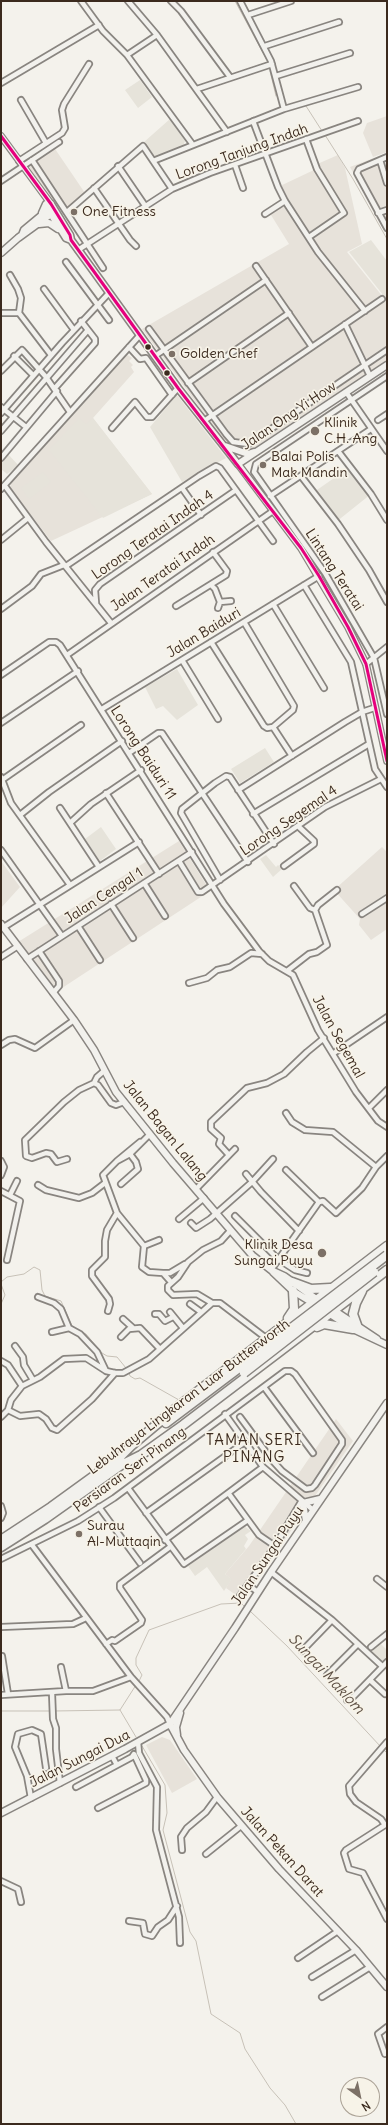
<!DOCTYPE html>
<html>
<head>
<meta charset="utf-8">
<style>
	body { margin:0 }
	#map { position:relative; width:388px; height:2125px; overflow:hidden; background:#f4f2ec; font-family:Delius,sans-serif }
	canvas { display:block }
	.frame { position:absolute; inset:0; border:2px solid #3b2a1e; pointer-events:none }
	.north { position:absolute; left:340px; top:2077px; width:40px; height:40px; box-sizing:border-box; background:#f7f3e8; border:1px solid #aca397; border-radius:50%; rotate:147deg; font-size:11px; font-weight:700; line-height:16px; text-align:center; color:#3b2a1e }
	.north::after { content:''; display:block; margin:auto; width:14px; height:18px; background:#7c7066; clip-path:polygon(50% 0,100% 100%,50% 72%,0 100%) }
</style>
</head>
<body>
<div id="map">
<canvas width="388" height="2125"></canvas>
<div class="frame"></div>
<div class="north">N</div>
</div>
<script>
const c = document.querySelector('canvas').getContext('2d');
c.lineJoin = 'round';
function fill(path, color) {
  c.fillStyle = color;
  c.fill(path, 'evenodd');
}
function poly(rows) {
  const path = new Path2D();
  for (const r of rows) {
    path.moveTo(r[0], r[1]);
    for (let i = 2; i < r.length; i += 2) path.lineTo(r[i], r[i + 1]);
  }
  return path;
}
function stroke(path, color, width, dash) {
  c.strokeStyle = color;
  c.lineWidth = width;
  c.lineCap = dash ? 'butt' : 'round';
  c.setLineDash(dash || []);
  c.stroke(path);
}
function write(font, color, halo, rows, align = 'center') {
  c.font = font + ' Delius,sans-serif';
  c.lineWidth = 3.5;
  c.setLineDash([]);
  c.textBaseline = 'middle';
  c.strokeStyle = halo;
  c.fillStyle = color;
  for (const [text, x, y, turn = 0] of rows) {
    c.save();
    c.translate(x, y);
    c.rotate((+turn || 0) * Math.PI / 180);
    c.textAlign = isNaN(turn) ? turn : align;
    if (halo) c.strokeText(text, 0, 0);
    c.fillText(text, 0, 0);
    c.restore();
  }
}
const built = poly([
	[387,116,387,152,373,157,363,133,367,123],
	[51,143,85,193,61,216,25,161],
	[387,153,387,234,350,167],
	[338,155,345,168,362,244,347,252,387,302,387,360,248,452,228,446,142,329,289,244,271,215,266,218,264,214,285,201,278,187,316,169,315,165],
	[126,354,132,358,129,361,133,365,131,367,134,372,93,418,152,494,51,541,10,488,11,483],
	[179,841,210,891,56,992,18,942],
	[382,847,387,852,387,929,371,940,359,925,360,919,334,890],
	[1,861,20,887,1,908],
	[336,1419,353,1441,243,1600,226,1588,231,1579,225,1574,249,1546],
	[162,1737,170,1740,197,1779,172,1793,146,1745]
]);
const green = poly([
	[140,80,152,97,138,108,125,90],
	[170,119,185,141,183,146,156,157,153,155,144,142],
	[371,240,387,261,387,300,349,252],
	[177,395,226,458,182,482,150,427],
	[79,418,86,424,93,418,152,494,103,518,49,450],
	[7,453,19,466,7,474,1,469,1,460],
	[350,467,371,494,336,522,314,492],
	[43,472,51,482,29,499,21,488],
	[177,669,198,705,177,720,163,706,156,709,145,687],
	[265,748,274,762,240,783,231,769],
	[101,827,116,849,100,861,85,839],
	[266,855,276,867,278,865,282,869,273,877,260,859],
	[244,1526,251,1531,245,1535,248,1539,244,1546,246,1549,225,1574,232,1579,224,1591,207,1567,195,1576,188,1566],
	[380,1643,387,1650,387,1657,382,1662,370,1651]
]);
const stream = poly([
	[235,1,267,60],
	[270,71,276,96],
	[306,106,322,131],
	[325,135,353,179,387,239],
	[1,1282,7,1277,24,1274,34,1267,40,1270,42,1290,45,1296,61,1301,73,1328],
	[1,1284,5,1295,1,1304],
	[78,1330,86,1334,102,1353,107,1356,117,1357,126,1368],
	[129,1373,130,1376,135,1379,140,1378,179,1400],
	[250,1611,287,1646,381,1747],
	[138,1683,142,1675,136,1665,136,1658,149,1630,221,1604,241,1603,244,1606],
	[120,1710,136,1737],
	[1,1711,51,1711],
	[54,1711,120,1710,136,1685],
	[142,1746,165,1785,167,1813,163,1830,190,1932,196,1941,211,2014,240,2033,245,2049,270,2088,285,2105,296,2124],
	[383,1749,387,1753]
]);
const minor = poly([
	[81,1,103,31,127,55,193,145],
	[128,1,157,35,227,132],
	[171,1,181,11,230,77],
	[240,1,271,61,284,109],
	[248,15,291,1],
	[265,46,339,22],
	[127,55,157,35],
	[276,76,350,53],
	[1,83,99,25],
	[197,89,272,64],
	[21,100,46,143],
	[253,121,278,187,285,201,318,252,365,311],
	[306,139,317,169,344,213,309,237],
	[387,157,359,169,357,173,387,228],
	[32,160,103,268],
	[380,160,387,183],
	[19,161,62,133,65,128,62,110,64,104,89,64],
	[153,161,284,109,358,87],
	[235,165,243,188],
	[118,166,146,207],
	[1,181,59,142],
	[94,188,130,240,136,246],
	[67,212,143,146,172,189],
	[378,213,387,210],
	[265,214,285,201],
	[78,250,172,189,210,173,358,121],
	[66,262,109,320],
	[256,266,312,347],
	[10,275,18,289,21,298,19,313,51,355],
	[44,289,74,330],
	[1,313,19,313],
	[345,324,370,376],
	[149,329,226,434,233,442,249,444,387,350],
	[129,347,140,359,146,358,172,395],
	[14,356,33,375],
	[155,356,266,280],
	[1,371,22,350,46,377,70,412],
	[387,376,256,464,254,472,325,573,374,658,387,714],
	[188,383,289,313],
	[55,388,95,343,95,339,81,321],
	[346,392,387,451],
	[1,407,26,427],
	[1,413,62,343,109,293],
	[378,420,387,414],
	[204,421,382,299],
	[112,428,135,402,147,417,152,417,178,388],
	[1,431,88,330],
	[338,451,371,494,387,520],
	[1,458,57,391],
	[301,476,338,524,369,570,387,602],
	[5,486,46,542,111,623],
	[182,488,201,515],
	[1,489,140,335],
	[270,496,371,429],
	[1,540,28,518],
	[66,566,199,476,216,466,220,468,273,541],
	[211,585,215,589,220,602,218,608],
	[304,585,351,662,375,769,387,787],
	[220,602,231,601],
	[96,603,95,590,100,584,236,490],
	[273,604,324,688],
	[176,606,226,575,227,571,213,552],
	[1,609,32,586,41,574,64,565],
	[211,642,264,726,267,728,273,727,293,710,294,706,244,622],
	[67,655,273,511],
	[182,660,218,719],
	[366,664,387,647],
	[1,675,49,642,56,642,60,645,224,904,259,951,269,961,293,975,318,1030,356,1092,378,1121,387,1127],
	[102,709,319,576],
	[1,723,78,671],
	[273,727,292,756],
	[129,753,158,733,162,733,248,862],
	[1,777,11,803,70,885],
	[2,780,81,725],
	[238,790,345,722,362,712,374,708],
	[106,793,159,874],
	[60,808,99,867],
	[253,814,369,744],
	[20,815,49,792,122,741],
	[70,823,91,804,141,770],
	[1,850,62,936],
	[179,861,198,892,202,892,325,807,381,779],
	[284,866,314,844,314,841,299,827],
	[220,880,181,813,182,809,215,783,226,776,230,777,274,844],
	[144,883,165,916],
	[111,904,133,938],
	[315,910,318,905,337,890],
	[362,914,387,898],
	[78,926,100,960],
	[4,927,139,842],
	[39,951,59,981,59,986,53,993],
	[1,957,18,946],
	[27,959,192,852],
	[287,971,309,954,317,952,327,945,315,910,310,908,294,886],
	[189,983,207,978,217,970,230,967,251,953,262,954],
	[1,1045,9,1040,15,1039,35,1048,74,1020],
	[334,1053,387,1017],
	[94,1083,98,1085,111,1103,116,1105,124,1102],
	[369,1108,387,1090],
	[286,1113,292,1122,305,1130,333,1132,376,1167],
	[150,1134,130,1154,117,1161,103,1175,117,1213,144,1246,142,1267,149,1272,163,1273,171,1282],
	[229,1155,219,1144,221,1138,211,1129,211,1122,247,1088,267,1083,284,1074,307,1052,324,1038],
	[67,1159,57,1162,51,1154,46,1153,32,1158,26,1156,25,1140,64,1102,79,1090,94,1083,97,1077,104,1071],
	[1,1161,4,1167,1,1175],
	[117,1161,140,1142],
	[286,1170,319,1202],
	[246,1174,261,1192,299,1231],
	[121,1184,138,1169,136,1162,130,1154],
	[38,1185,46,1190,79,1198,92,1193,105,1183],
	[196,1189,235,1149],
	[1,1191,20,1201,7,1260],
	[10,1195,17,1181],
	[319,1202,323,1201,336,1213,362,1188,376,1167,387,1156],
	[235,1216,278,1259,295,1270,307,1273],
	[179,1219,204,1198],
	[191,1223,196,1228,210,1219,252,1182,273,1159],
	[144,1246,159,1240],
	[271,1270,319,1202],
	[163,1273,170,1273,185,1264],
	[38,1297,54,1303,61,1309,69,1328],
	[212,1303,197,1294,173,1295,168,1290,168,1286,178,1277,188,1262,203,1250,221,1241,230,1231],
	[190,1304,201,1312],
	[108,1311,110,1304,109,1299,92,1276,92,1270,105,1257,105,1241,107,1230,117,1213],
	[170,1312,183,1328],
	[155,1314,159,1314,165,1321,173,1317],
	[123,1319,133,1328],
	[52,1332,69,1328,80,1334,97,1352,106,1371],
	[121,1337,129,1329,140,1328,160,1349],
	[15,1346,23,1357,24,1365,33,1380],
	[1,1361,8,1365,22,1386],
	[264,1387,313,1453],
	[8,1410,20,1416,39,1414,46,1419,52,1428,57,1430,92,1399,115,1373],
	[225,1414,263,1467,313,1510],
	[1,1417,8,1410,11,1400,22,1386,40,1377,64,1359,86,1358,106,1371,115,1373,123,1373,149,1359,212,1303,220,1303,266,1338],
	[128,1488,184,1564,248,1520],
	[229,1494,259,1535,275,1546],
	[1,1506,3,1513,1,1518],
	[99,1507,140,1563],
	[146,1513,245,1442],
	[165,1540,263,1467],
	[32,1545,131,1677,167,1717,170,1724],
	[1,1559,78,1521,114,1498,285,1371,291,1371,295,1374,342,1440,342,1444,315,1485,312,1488,306,1489,282,1471,271,1459,240,1417],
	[271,1572,332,1620,382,1666],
	[377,1579,387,1587],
	[248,1585,258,1592],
	[239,1597,275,1546,301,1502],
	[1,1627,73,1624,86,1618],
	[106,1644,112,1640,115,1641,141,1623,142,1620,120,1588,120,1584,170,1547],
	[371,1647,387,1634],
	[302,1651,332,1620],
	[2,1656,8,1694],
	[61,1667,66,1691],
	[327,1675,358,1644],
	[370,1680,385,1694],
	[52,1693,53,1719,56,1728,56,1749,60,1783],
	[1,1695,66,1691,93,1691,131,1677],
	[347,1700,350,1700,387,1662],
	[138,1742,139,1753,157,1787,156,1830,179,1917,180,1943],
	[387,1742,349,1786,350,1794,356,1802,381,1819,385,1825,346,1850,344,1853,349,1869,363,1873,387,1919],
	[112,1756,117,1765],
	[76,1787,132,1757,134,1754,146,1780,146,1783,98,1808],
	[31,1798,27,1776,15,1747,18,1734,32,1730,41,1734,46,1768],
	[182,1850,181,1837,187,1828,206,1812,217,1797],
	[206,1854,241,1826],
	[1,1881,18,1889,21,1902],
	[129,1921,143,1923,145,1934,152,1936,158,1927,168,1920,177,1906],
	[298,1958,338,1931],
	[312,1977,356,1950],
	[322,1997,370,1967],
	[385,2054,378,2034,387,2027]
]);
const tertiary = poly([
	[1,136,51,204],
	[238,464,301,548,348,627,366,664,387,761]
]);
const secondary = poly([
	[51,204,70,235,71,240,95,273,178,388,238,464,387,365],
	[49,211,66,238,71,240],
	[42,213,46,204],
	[39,224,49,223,58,229],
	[22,235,24,230,48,210],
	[1,253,18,238,51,214,51,204],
	[225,446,248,454,254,452],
	[1,924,74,1020,94,1050,116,1092,173,1163,252,1255,271,1270,284,1276,319,1301],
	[273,1272,293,1291,316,1305],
	[332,1309,377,1339],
	[327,1312,353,1329,387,1345],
	[306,1521,303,1503,320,1499],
	[170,1724,184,1750,218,1798,279,1869,356,1950,387,1987],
	[177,1735,176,1727,180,1713],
	[1,1813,125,1749,170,1724,235,1628,271,1572,387,1403]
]);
const motorway = poly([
	[292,1282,311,1289,330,1288],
	[288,1318,294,1309,293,1291],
	[357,1325,353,1314,356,1303,362,1291],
	[317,1327,324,1324,353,1329],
	[166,1423,239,1368],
	[117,1460,131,1446,181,1404,387,1246],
	[121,1465,141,1455,183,1425,387,1270],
	[1,1540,51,1507,120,1457],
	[1,1547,45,1519,124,1463]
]);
const motorwayBridge = poly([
	[239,1368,387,1255],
	[244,1373,374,1272]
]);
const bus1 = poly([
	[1,136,51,204,70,235,71,240,95,273,178,388,301,548,319,576,348,627,366,664,387,761]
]);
const markers = [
	[74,212,4,"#7c7066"],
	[148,347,3.5,"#3b2a1e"],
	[172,354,4,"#7c7066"],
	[167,373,3.5,"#3b2a1e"],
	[315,431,5,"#7c7066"],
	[263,465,4,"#7c7066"],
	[322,1253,5,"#7c7066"],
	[79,1534,4,"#7c7066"]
];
const streetNames = [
	["Lorong Tanjung Indah",242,152,-20],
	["Jalan Ong Yi How",289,416,-34],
	["Lorong Teratai Indah 4",153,535,-35],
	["Lintang Teratai",334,570,57],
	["Jalan Teratai Indah",163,573,-35],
	["Jalan Baiduri",204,633,-31],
	["Lorong Baiduri 11",143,753,57],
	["Lorong Segemal 4",289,821,-34],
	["Jalan Cengal 1",104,896,-33],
	["Jalan Segemal",338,1037,61],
	["Jalan Bagan Lalang",165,1131,51],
	["Lebuhraya Lingkaran Luar Butterworth",189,1397,-37],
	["Persiaran Seri Pinang",130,1470,-36],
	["Jalan Sungai Puyu",268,1556,-56],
	["Jalan Sungai Dua",80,1759,-27],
	["Jalan Pekan Darat",282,1852,48]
];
const poiNames = [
	["One Fitness",82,212],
	["Golden Chef",180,354],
	["Klinik",324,423],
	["C.H. Ang",324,439],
	["Balai Polis",271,457],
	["Mak Mandin",271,473],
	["Klinik Desa",313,1245,"right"],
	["Sungai Puyu",313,1261,"right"],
	["Surau",87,1526],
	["Al-Muttaqin",87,1542]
];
const neighbourhoodNames = [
	["TAMAN SERI",254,1441],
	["PINANG",254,1458]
];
const waterNames = [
	["Sungai Maklom",326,1674,47]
];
fill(built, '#e7e2da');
fill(green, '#e6e3da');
stroke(stream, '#c7c1b7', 1);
stroke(minor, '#898580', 8);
stroke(tertiary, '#898580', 8);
stroke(secondary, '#898580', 9);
stroke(motorway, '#898580', 11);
stroke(minor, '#f2f1ed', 4.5);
stroke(tertiary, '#f2f1ed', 5.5);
stroke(secondary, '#f2f1ed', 6);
stroke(motorway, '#f2f1ed', 8);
stroke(motorwayBridge, '#898580', 11, []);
stroke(motorwayBridge, '#f2f1ed', 8);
stroke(bus1, '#e5007d', 3);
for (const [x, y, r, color] of markers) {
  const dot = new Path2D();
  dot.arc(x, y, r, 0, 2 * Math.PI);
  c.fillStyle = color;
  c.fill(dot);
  stroke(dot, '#f7f3e8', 1.5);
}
write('14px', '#3b2a1e', '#f7f3e8', streetNames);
write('14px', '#3b2a1e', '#f7f3e8', poiNames, 'left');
c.letterSpacing = '1px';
write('15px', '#3b2a1e', '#f7f3e8', neighbourhoodNames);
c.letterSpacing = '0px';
write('italic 15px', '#5f5145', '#f7f3e8', waterNames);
</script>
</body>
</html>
